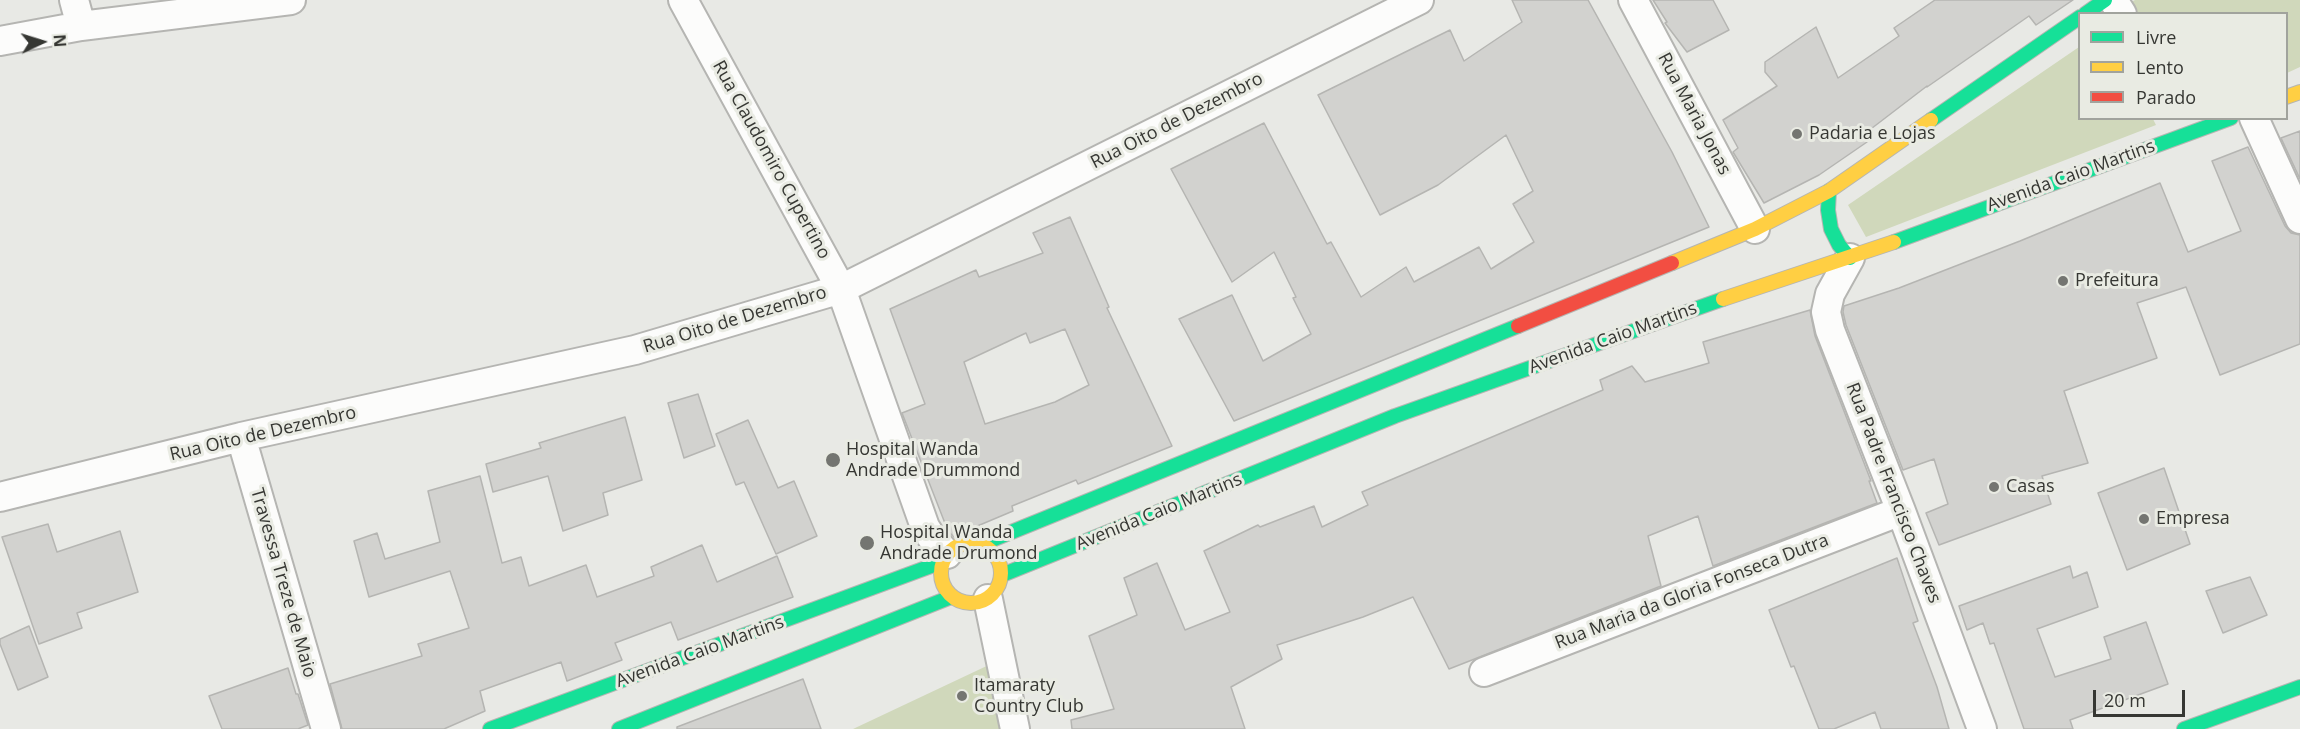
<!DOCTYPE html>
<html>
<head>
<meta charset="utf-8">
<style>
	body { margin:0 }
	#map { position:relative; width:2300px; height:729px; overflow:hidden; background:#e8e9e5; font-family:"Open Sans",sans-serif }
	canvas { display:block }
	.legend { position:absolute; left:2078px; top:12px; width:210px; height:108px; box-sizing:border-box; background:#e9ebe3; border:2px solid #a1a39d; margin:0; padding:8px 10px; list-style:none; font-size:18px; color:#363733 }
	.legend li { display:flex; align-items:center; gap:12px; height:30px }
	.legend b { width:30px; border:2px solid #a1a39d }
	.north { position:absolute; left:12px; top:12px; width:60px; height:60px; -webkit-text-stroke:4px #e9ebe3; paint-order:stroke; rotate:86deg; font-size:16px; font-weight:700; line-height:24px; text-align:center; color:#363733 }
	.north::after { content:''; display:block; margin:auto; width:21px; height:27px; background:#363733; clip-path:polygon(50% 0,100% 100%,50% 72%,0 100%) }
	.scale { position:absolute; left:2093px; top:690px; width:92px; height:27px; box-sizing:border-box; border:3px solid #363733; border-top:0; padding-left:8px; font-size:18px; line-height:21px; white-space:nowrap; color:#363733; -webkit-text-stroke:4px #e9ebe3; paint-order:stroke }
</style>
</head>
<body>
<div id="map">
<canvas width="2300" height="729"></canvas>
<ul class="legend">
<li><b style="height:8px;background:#16e098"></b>Livre</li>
<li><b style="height:8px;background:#ffcf43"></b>Lento</li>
<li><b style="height:8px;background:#f24e42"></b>Parado</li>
</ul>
<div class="north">N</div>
<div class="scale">20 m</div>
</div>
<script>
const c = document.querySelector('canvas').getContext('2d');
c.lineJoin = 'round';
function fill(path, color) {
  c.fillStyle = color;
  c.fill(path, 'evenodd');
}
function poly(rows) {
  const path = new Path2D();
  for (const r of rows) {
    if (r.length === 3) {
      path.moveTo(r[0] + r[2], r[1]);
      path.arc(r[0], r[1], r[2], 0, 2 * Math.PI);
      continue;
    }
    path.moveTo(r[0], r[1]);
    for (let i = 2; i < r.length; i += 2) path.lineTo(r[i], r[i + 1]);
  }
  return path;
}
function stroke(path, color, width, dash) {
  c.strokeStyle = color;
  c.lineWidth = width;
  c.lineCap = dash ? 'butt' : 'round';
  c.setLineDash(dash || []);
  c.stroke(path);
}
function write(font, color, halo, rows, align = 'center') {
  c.font = font + ' "Open Sans",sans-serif';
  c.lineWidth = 6;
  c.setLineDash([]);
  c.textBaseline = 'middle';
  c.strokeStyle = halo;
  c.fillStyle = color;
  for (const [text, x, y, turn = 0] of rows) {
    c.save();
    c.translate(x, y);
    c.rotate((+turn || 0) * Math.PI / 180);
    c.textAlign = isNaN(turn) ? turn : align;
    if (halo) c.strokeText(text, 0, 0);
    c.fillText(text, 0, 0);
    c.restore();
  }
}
const green = poly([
	[2135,0,2300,0,2300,67,2287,73,2286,14,2138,13,2131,2],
	[2079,47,2080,118,2153,119,2156,125,1866,237,1848,205],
	[993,663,1007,729,853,729]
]);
const building = poly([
	[1512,0,1588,0,1672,152,1709,227,1234,421,1179,319,1232,295,1263,361,1311,334,1293,298,1296,297,1274,252,1232,282,1171,169,1264,123,1327,244,1331,242,1361,297,1406,267,1414,282,1479,247,1491,269,1534,242,1513,204,1533,191,1506,135,1438,185,1380,215,1318,95,1450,30,1464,61,1522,22,1512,0],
	[1653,0,1713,0,1729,30,1687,52,1665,23,1667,22,1653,0],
	[1935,0,2073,0,2036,25,2029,16,1927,87,1927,86,1863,135,1867,142,1819,175,1764,203,1733,152,1738,148,1723,120,1777,86,1765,72,1765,62,1816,27,1838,78,1899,36,1894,28,1935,0],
	[2300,131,2300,179,2281,138,2300,131],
	[2248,147,2285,226,2291,233,2300,235,2300,344,2220,375,2186,287,2137,303,2157,358,2064,391,2088,463,2042,476,2051,504,1939,545,1926,513,1948,504,1934,459,1903,470,1846,325,1843,312,1844,306,1899,288,2020,241,2160,183,2188,252,2241,231,2212,161,2248,147],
	[1070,217,1109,307,1107,308,1172,446,1078,484,1076,480,1012,506,1013,511,975,527,968,532,964,539,958,541,948,531,902,413,925,404,890,309,976,270,979,277,1043,253,1033,233,1070,217],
	[1065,329,1089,385,1055,402,985,424,964,362,1026,333,1030,343,1065,329],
	[1810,310,1815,336,1871,481,1869,481,1877,503,1713,566,1698,516,1648,536,1661,586,1449,669,1413,597,1363,617,1277,645,1282,659,1231,687,1245,729,1072,729,1071,720,1114,709,1089,636,1137,615,1124,578,1157,563,1185,630,1230,612,1204,551,1258,525,1260,527,1314,506,1322,527,1368,505,1362,492,1603,390,1600,380,1632,366,1645,382,1709,363,1703,342,1810,310],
	[698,394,715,446,684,458,668,403,698,394],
	[625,417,642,480,603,493,608,515,563,531,548,476,493,492,486,464,541,448,539,443,625,417],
	[748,420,778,488,794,481,817,536,776,554,744,482,736,485,716,434,748,420],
	[2164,468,2190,544,2127,570,2098,493,2164,468],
	[480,476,502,563,521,557,529,586,586,565,597,597,654,576,651,567,702,545,717,582,777,556,793,597,678,640,671,622,615,643,622,660,567,681,561,662,480,691,485,711,444,729,342,729,330,684,422,656,418,644,469,628,450,571,369,597,354,541,377,533,385,559,440,542,428,491,480,476],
	[48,524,57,552,120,531,138,592,77,613,82,628,39,644,2,537,48,524],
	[1897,558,1918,621,1913,623,1937,687,1949,729,1881,729,1875,712,1834,729,1819,729,1794,666,1791,667,1769,610,1897,558],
	[2070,566,2073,578,2087,572,2098,607,2037,629,2055,677,2111,659,2104,637,2146,622,2168,684,2070,720,2073,729,2024,729,1994,643,1990,644,1983,623,1967,630,1959,606,2070,566],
	[2250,577,2267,615,2223,633,2206,591,2250,577],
	[29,626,48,677,18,690,0,644,0,639,29,626],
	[288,668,296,694,298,694,308,725,298,729,222,729,209,696,288,668],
	[803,679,821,729,677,729,677,727,803,679]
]);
const street = poly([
	[74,0,81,26],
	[683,0,841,289,925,527,932,538,947,554],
	[1633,0,1755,229],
	[2113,0,2122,14],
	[0,41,81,26,291,0],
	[2254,118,2300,219],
	[1850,258,1830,294,1826,312,1830,330,1901,511,1982,729],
	[241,437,326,729],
	[0,497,241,437,635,350,841,289,1419,0],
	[988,599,1015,729],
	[1484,672,1901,511]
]);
const fast = poly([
	[2085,14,2105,0],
	[1931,120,2080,17],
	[1829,191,1828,210,1831,229,1839,245,1850,258],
	[1894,242,2231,118],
	[982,544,1518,326],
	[1002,575,1395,416,1723,299],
	[490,729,942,562],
	[619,729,951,597],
	[2184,729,2300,687]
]);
const slow = poly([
	[2286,97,2300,92],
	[1672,263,1755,229,1829,191,1931,120],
	[1723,299,1894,242],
	[971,573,30]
]);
const jam = poly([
	[1518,326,1672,263]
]);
const markers = [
	[1797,134,6,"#747571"],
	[2063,281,6,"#747571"],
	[833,460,8,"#747571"],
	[1994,487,6,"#747571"],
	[2144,519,6,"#747571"],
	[867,543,8,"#747571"],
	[962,696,6,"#747571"]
];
const streetNames = [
	["Rua Maria Jonas",1694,114,62],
	["Rua Oito de Dezembro",1177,121,-27],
	["Rua Claudomiro Cupertino",771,160,61],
	["Avenida Caio Martins",2071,176,-20],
	["Rua Oito de Dezembro",735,320,-17],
	["Avenida Caio Martins",1613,338,-20],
	["Rua Oito de Dezembro",263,434,-13],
	["Rua Padre Francisco Chaves",1893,493,69],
	["Avenida Caio Martins",1159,512,-22],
	["Travessa Treze de Maio",283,583,74],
	["Rua Maria da Gloria Fonseca Dutra",1692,592,-21],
	["Avenida Caio Martins",700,652,-20]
];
const poiNames = [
	["Padaria e Lojas",1809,134],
	["Prefeitura",2075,281],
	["Hospital Wanda",846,450],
	["Andrade Drummond",846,471],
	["Casas",2006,487],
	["Empresa",2156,519],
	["Hospital Wanda",880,533],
	["Andrade Drumond",880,554],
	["Itamaraty",974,686],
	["Country Club",974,707]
];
fill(green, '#d0d8bb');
fill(building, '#d2d2cf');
stroke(building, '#b5b5b2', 1.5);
stroke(street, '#b5b5b2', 32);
stroke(fast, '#b5b5b2', 16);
stroke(slow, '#b5b5b2', 16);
stroke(jam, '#b5b5b2', 16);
stroke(street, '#fcfcfb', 28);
stroke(fast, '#16e098', 14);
stroke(slow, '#ffcf43', 14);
stroke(jam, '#f24e42', 14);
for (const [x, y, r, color] of markers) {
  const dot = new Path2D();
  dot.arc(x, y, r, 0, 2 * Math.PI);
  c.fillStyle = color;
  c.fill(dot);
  stroke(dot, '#e9ebe3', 2);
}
write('18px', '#363733', '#e9ebe3', streetNames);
write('18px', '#363733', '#e9ebe3', poiNames, 'left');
</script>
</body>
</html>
